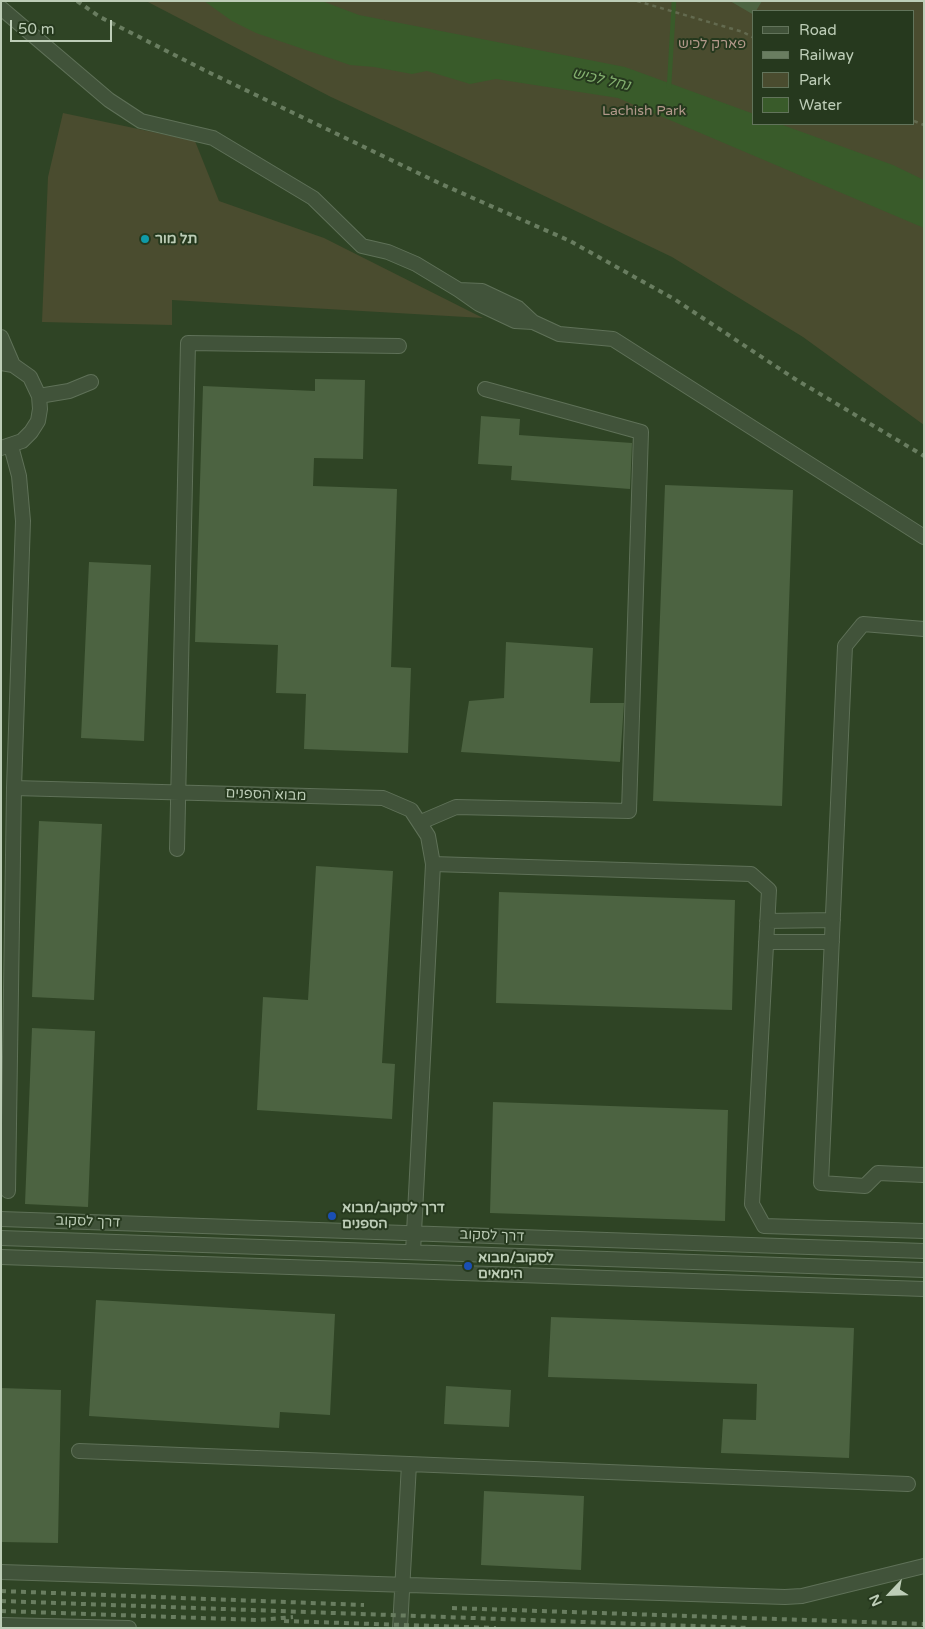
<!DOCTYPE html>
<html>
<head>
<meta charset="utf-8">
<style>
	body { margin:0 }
	#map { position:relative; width:925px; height:1629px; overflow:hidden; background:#2f4425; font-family:"Varela Round",sans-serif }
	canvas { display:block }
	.frame { position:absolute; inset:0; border:2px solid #bdcdb7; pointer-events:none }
	.legend { position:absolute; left:752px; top:10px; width:162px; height:115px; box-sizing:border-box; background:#26391e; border:1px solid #62745b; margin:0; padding:6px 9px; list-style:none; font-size:15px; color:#bdcdb7 }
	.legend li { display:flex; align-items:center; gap:10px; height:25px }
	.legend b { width:25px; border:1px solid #62745b }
	.north { position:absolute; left:865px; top:1569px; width:50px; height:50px; -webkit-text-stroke:4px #26391e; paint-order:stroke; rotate:246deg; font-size:14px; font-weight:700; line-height:20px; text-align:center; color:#bdcdb7 }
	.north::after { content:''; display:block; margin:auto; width:18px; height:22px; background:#bdcdb7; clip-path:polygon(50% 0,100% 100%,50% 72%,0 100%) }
	.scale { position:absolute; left:10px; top:20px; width:102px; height:22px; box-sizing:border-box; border:2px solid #bdcdb7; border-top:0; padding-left:6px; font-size:15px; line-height:18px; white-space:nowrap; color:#bdcdb7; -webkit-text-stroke:4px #26391e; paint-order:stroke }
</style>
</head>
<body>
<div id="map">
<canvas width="925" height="1629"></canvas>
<div class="frame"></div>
<ul class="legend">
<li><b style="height:6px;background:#41533a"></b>Road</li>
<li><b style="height:6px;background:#697d60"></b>Railway</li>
<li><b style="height:14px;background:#4a4c2f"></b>Park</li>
<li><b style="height:14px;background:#395b2a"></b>Water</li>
</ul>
<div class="north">N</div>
<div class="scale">50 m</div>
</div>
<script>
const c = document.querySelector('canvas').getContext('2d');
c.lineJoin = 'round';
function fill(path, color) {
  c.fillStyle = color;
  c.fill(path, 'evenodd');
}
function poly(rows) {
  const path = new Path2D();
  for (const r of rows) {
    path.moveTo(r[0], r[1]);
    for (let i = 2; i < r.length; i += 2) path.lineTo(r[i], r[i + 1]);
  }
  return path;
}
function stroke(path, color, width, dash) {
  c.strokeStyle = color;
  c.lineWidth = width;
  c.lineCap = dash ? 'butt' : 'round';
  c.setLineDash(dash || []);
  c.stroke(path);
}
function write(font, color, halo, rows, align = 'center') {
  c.font = font + ' "Varela Round","Noto Sans Hebrew",sans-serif';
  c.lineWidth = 4;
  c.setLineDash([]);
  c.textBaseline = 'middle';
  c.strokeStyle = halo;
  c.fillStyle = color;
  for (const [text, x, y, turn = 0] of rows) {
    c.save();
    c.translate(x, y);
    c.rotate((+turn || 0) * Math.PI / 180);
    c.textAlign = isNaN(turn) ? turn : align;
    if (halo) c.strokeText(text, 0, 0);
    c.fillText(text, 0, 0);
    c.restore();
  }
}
const green = poly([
	[146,1,924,1,924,425,803,337,672,257,486,168,331,97],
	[754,11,914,11,914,124,754,124],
	[63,113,195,141,219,201,324,238,483,318,172,300,172,325,42,322,48,177]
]);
const water = poly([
	[204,1,322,1,359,15,625,67,754,114,754,124,780,124,893,165,924,180,924,228,618,98,496,79,470,84,427,71,412,74,374,67,350,65,256,33,232,21]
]);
const stream = poly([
	[669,87,674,1]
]);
const building = poly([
	[730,1,762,1,756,11,754,11,754,15],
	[315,379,365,380,363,459,314,458,313,486,397,489,391,667,411,668,408,753,304,749,306,694,276,693,278,645,195,642,203,386,315,391],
	[481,416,520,419,519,435,632,443,630,489,511,480,512,466,478,464],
	[665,485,793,490,782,806,653,801],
	[89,562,151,565,144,741,81,738],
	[506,642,593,648,590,703,624,703,620,762,461,752,469,701,504,698],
	[39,821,102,824,94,1000,32,997],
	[316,866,393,871,382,1063,395,1064,392,1119,257,1110,263,997,308,1000],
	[499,892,735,900,732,1010,496,1003],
	[32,1028,95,1031,88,1207,25,1204],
	[493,1102,728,1110,725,1221,490,1213],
	[96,1300,335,1314,330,1415,280,1412,279,1428,89,1416],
	[551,1317,854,1328,849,1458,721,1453,723,1419,756,1420,757,1384,548,1377],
	[446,1386,511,1390,509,1427,444,1424],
	[1,1388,61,1390,58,1543,1,1542],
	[484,1491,584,1496,581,1570,481,1565]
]);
const path = poly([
	[637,1,743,32,754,38],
	[914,121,924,125]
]);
const minor = poly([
	[1,8,109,100,141,121,213,138,313,198,362,246,388,252,416,264,459,290],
	[533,322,515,321,479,304,459,290,482,291,518,308,533,322,559,334,613,339,924,537],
	[1,337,13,365],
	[1,363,13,365,30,377,39,396,40,409,38,421,31,432,22,441,1,448],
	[39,396,69,391,91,382],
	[11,446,19,476,23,521,14,788,383,798,411,810,428,836,433,864,413,1252],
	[924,629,863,624,845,646,821,1183,865,1186,878,1173,924,1175],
	[421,822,456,807,629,811,641,432,485,389],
	[177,849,188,343,399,346],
	[433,864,751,874,769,890,752,1204,764,1226,924,1231],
	[767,921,833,920],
	[766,942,832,942],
	[8,1191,14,788],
	[1,1219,924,1251],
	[1,1238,924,1270],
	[1,1257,924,1289],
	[79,1451,409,1464],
	[1,1572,785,1597,802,1596,924,1566],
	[1,1625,129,1628],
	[400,1628,409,1464,908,1484]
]);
const rail = poly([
	[77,1,100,17,206,71,439,183,570,241,674,299,795,379,924,456],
	[1,1591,364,1605],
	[1,1601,750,1628],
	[452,1608,924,1624],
	[1,1611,259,1620,293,1617],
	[284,1621,496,1628]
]);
const markers = [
	[145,239,5,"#0f9aa8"],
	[332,1216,5,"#1a4fb4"],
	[468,1266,5,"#1a4fb4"]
];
const parkNames = [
	["פארק לכיש",712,44],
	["Lachish Park",644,111]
];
const poiNames = [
	["תל מור",155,239],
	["דרך לסקוב/מבוא",342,1208],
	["הספנים",342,1224],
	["לסקוב/מבוא",478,1258],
	["הימאים",478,1274]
];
const streetNames = [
	["מבוא הספנים",266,795,2],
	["דרך לסקוב",88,1222,2],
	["דרך לסקוב",492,1236,2]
];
const waterNames = [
	["נחל לכיש",601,80,13]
];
fill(green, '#4a4c2f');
fill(water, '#395b2a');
stroke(stream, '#395b2a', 4.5);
fill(building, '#4c6341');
stroke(minor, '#5f7158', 16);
stroke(path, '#636a4f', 2.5, [4, 4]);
stroke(minor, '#41533a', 14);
stroke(rail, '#697d60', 4, [5, 5]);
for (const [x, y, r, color] of markers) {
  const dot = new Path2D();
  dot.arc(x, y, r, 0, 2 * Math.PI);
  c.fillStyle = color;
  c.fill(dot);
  stroke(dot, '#26391e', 2);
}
write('14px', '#b2988a', '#26391e', parkNames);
write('bold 14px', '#bdcdb7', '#26391e', poiNames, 'left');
write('14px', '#bdcdb7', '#26391e', streetNames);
write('italic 15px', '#82ae6e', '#26391e', waterNames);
</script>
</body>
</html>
